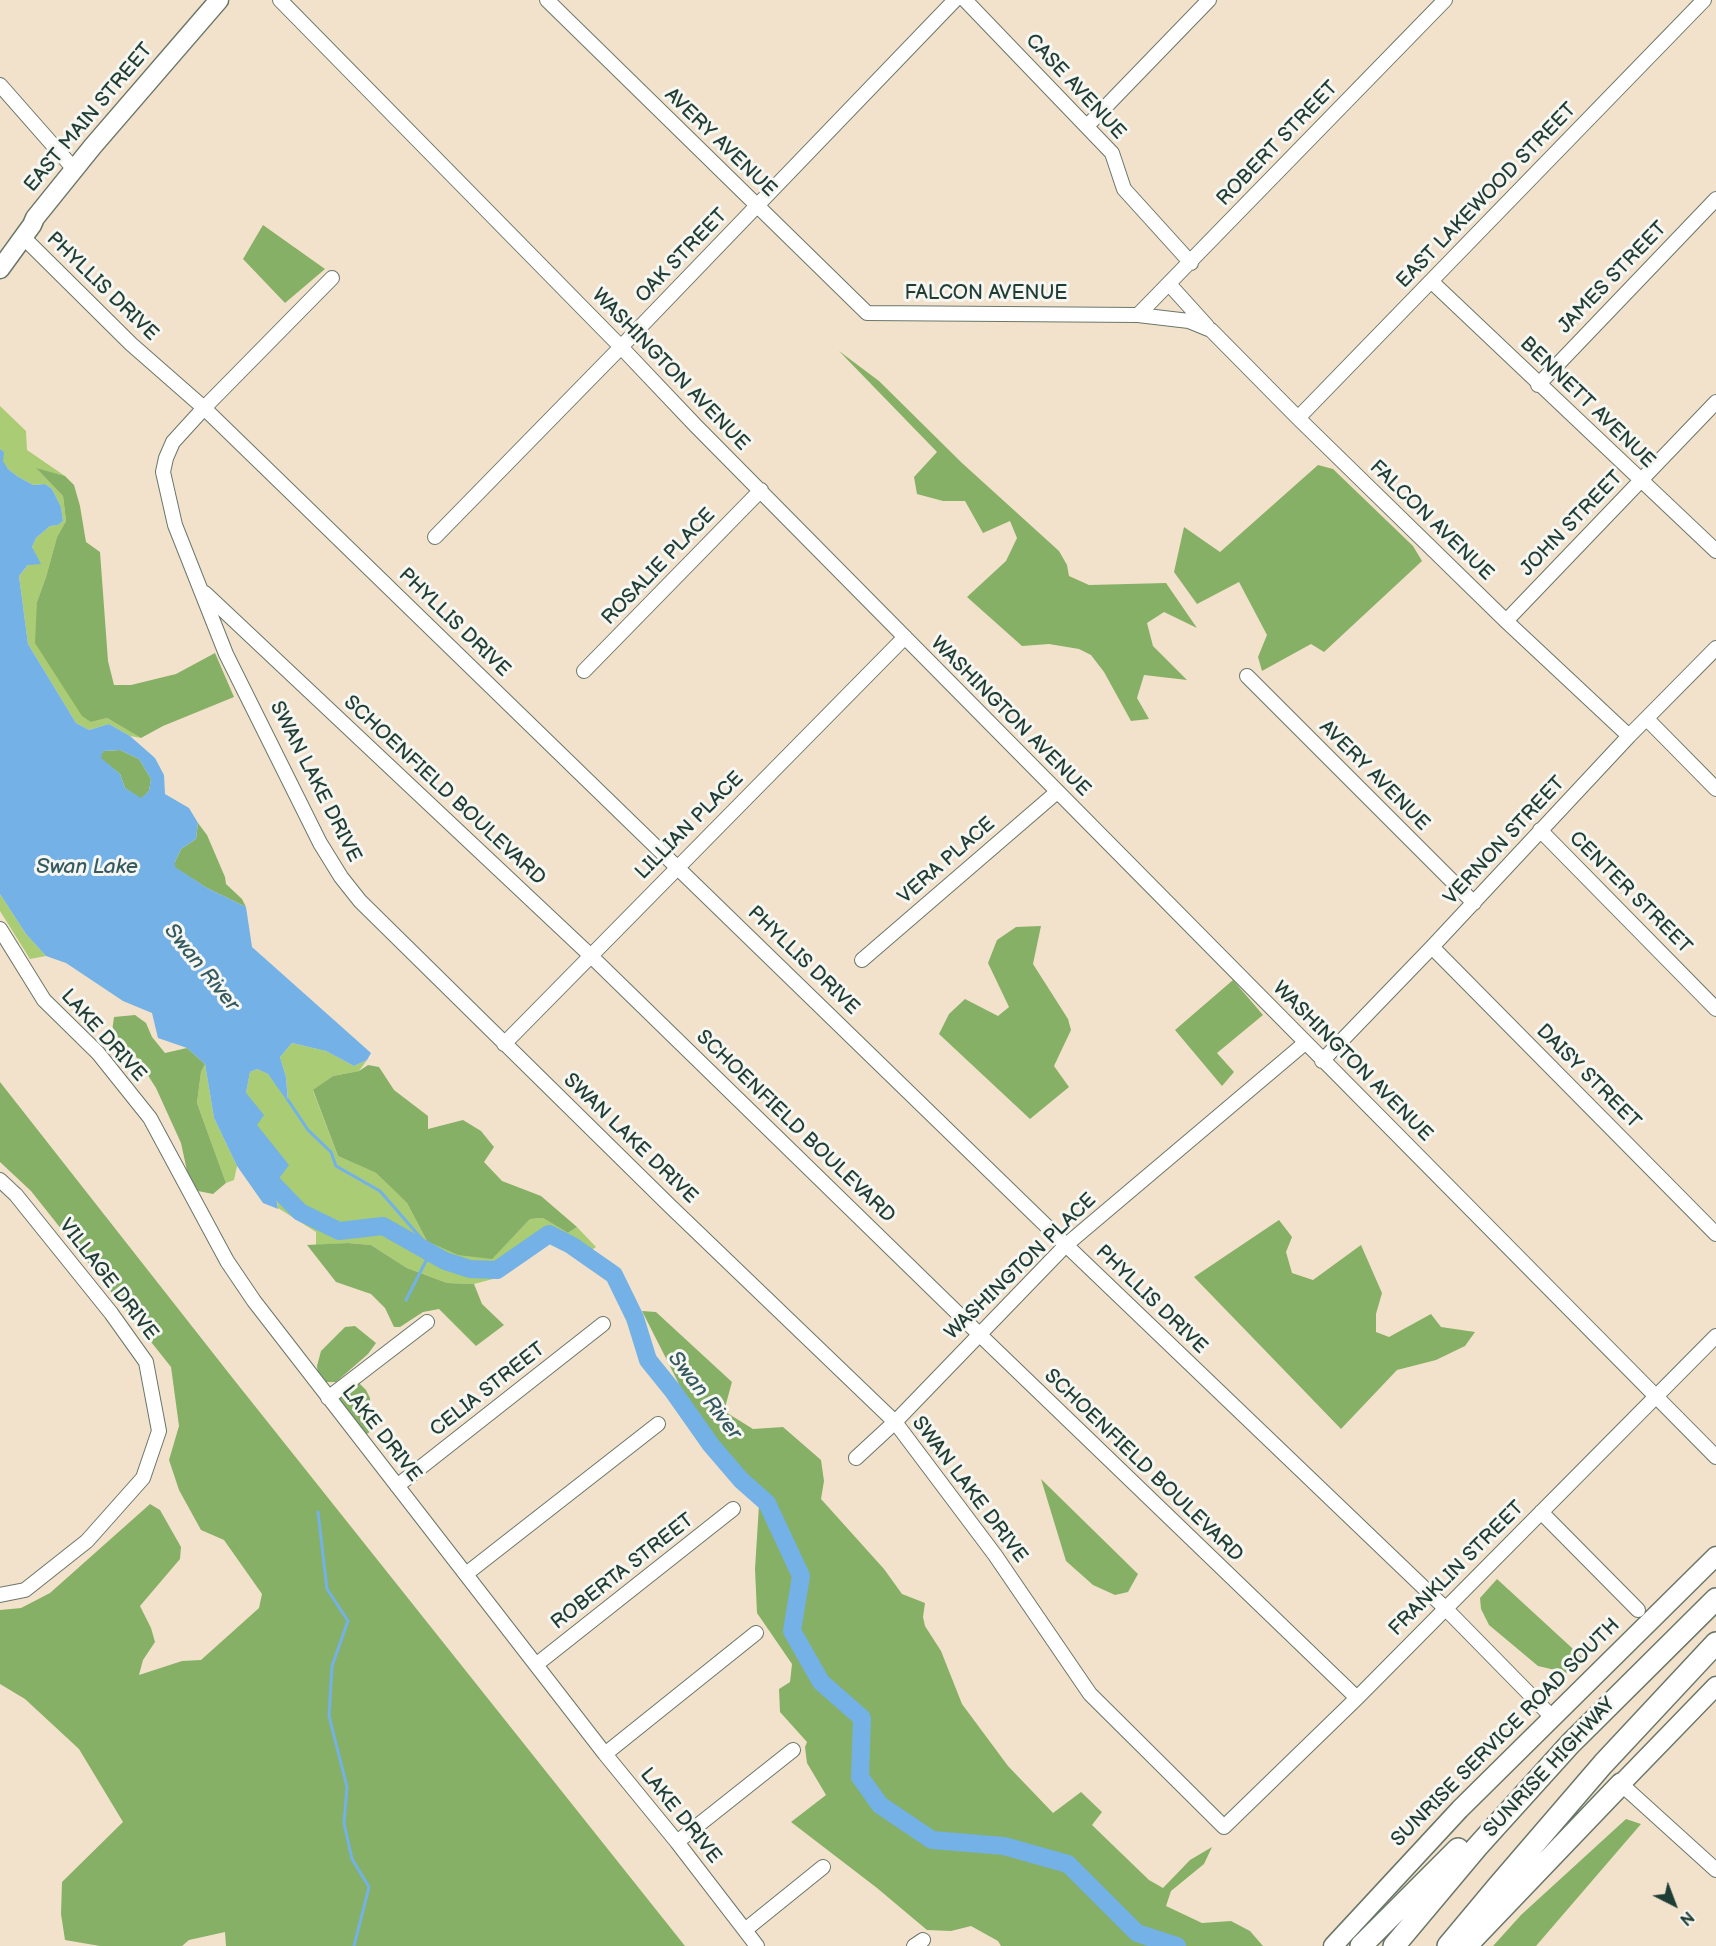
<!DOCTYPE html>
<html>
<head>
<meta charset="utf-8">
<style>
	body { margin:0 }
	#map { position:relative; width:1716px; height:1946px; overflow:hidden; background:#f3e2cb; font-family:"Balsamiq Sans",sans-serif }
	canvas { display:block }
	.north { position:absolute; left:1644px; top:1874px; width:60px; height:60px; -webkit-text-stroke:4px #f6f6f2; paint-order:stroke; rotate:138deg; font-size:16px; font-weight:700; line-height:24px; text-align:center; color:#1f3d34 }
	.north::after { content:''; display:block; margin:auto; width:21px; height:27px; background:#1f3d34; clip-path:polygon(50% 0,100% 100%,50% 72%,0 100%) }
</style>
</head>
<body>
<div id="map">
<canvas width="1716" height="1946"></canvas>
<div class="north">N</div>
</div>
<script>
const c = document.querySelector('canvas').getContext('2d');
c.lineJoin = 'round';
function fill(path, color) {
  c.fillStyle = color;
  c.fill(path, 'evenodd');
}
function poly(rows) {
  const path = new Path2D();
  for (const r of rows) {
    path.moveTo(r[0], r[1]);
    for (let i = 2; i < r.length; i += 2) path.lineTo(r[i], r[i + 1]);
  }
  return path;
}
function stroke(path, color, width, dash) {
  c.strokeStyle = color;
  c.lineWidth = width;
  c.lineCap = dash ? 'butt' : 'round';
  c.setLineDash(dash || []);
  c.stroke(path);
}
function write(font, color, halo, rows, align = 'center') {
  c.font = font + ' "Balsamiq Sans",sans-serif';
  c.lineWidth = 6;
  c.setLineDash([]);
  c.textBaseline = 'middle';
  c.strokeStyle = halo;
  c.fillStyle = color;
  for (const [text, x, y, turn = 0] of rows) {
    c.save();
    c.translate(x, y);
    c.rotate((+turn || 0) * Math.PI / 180);
    c.textAlign = isNaN(turn) ? turn : align;
    if (halo) c.strokeText(text, 0, 0);
    c.fillText(text, 0, 0);
    c.restore();
  }
}
const green = poly([
	[0,406,26,431,27,450,65,476,37,469,63,496,66,521,57,537,46,577,37,602,91,722,107,718,141,738,130,736,109,724,89,730,76,723,28,644,19,576,36,556,32,547,36,538,50,526,58,525,63,521,61,507,52,489,45,484,33,485,17,476,8,469,2,461,3,452,0,449],
	[0,894,26,934,46,956,30,959,0,911],
	[292,1043,326,1051,354,1066,367,1060,359,1071,333,1076,313,1091,338,1156,376,1173,407,1203,427,1241,492,1258,530,1219,543,1218,568,1233,577,1227,596,1247,584,1255,559,1239,549,1240,521,1260,510,1271,493,1279,474,1284,447,1283,407,1268,371,1245,348,1243,316,1245,316,1232,278,1208,274,1185,246,1093,250,1072,257,1069,268,1074,288,1100,286,1077,280,1057],
	[205,1064,214,1118,237,1166,234,1180,226,1183,197,1103,201,1072]
]);
const forest = poly([
	[263,225,325,269,285,303,243,259],
	[839,351,879,381,962,463,1059,551,1067,565,1069,576,1089,585,1166,583,1197,628,1164,612,1147,623,1153,646,1187,680,1144,675,1137,698,1149,719,1131,721,1104,672,1091,655,1079,649,1049,644,1022,646,967,597,1006,561,1017,538,1010,521,983,533,965,501,943,501,917,494,914,477,937,452],
	[1318,465,1333,469,1413,546,1422,561,1324,652,1311,644,1262,671,1258,657,1267,635,1239,582,1197,604,1174,572,1184,527,1220,552],
	[36,468,65,476,74,485,80,506,86,542,100,552,108,661,114,685,131,685,176,674,215,653,234,697,163,726,141,738,107,718,91,722,82,716,35,643,37,602,46,577,57,537,66,521,63,496],
	[120,750,139,759,151,779,149,791,141,799,125,788,120,774,100,758,103,751],
	[198,823,207,835,225,877,226,884,242,899,246,907,207,888,174,867,175,862,181,849,196,839],
	[1041,926,1033,964,1068,1019,1071,1030,1054,1066,1069,1087,1030,1119,939,1034,949,1014,965,999,998,1016,1009,1007,988,963,997,940,1016,927],
	[1233,980,1263,1015,1217,1053,1234,1072,1222,1086,1175,1030],
	[135,1015,146,1023,152,1037,165,1053,187,1048,205,1064,201,1072,197,1103,226,1183,213,1194,198,1191,189,1180,181,1143,156,1088,135,1055,112,1032,114,1017],
	[368,1065,379,1067,394,1090,428,1116,428,1129,463,1120,481,1131,494,1147,484,1162,502,1181,541,1196,577,1227,568,1233,543,1218,530,1219,492,1259,458,1255,427,1241,407,1203,376,1173,338,1156,313,1090,333,1076,359,1071],
	[0,1082,231,1376,685,1946,226,1946,225,1932,189,1940,182,1946,100,1946,65,1940,61,1914,62,1882,123,1822,79,1749,25,1699,0,1684,0,1610,21,1608,50,1593,150,1504,160,1510,181,1547,180,1559,140,1606,151,1628,155,1642,143,1660,139,1675,182,1661,201,1660,259,1608,262,1594,224,1540,201,1530,179,1490,169,1460,179,1426,171,1367,31,1191,0,1162],
	[1279,1220,1292,1237,1286,1252,1292,1273,1313,1280,1361,1245,1382,1293,1376,1314,1376,1332,1389,1337,1431,1314,1441,1327,1475,1332,1465,1346,1436,1360,1397,1370,1341,1429,1194,1277],
	[348,1243,371,1245,407,1268,447,1283,474,1284,482,1304,504,1325,476,1346,439,1309,423,1312,400,1327,394,1327,385,1308,371,1294,336,1282,307,1245],
	[642,1311,656,1312,732,1382,724,1411,753,1429,783,1427,821,1460,824,1481,821,1499,884,1569,902,1594,925,1603,923,1617,925,1626,941,1651,962,1704,1008,1766,1053,1813,1081,1792,1102,1812,1092,1825,1149,1880,1163,1888,1190,1860,1212,1847,1204,1864,1171,1891,1166,1906,1202,1923,1231,1921,1250,1931,1263,1946,1001,1946,998,1941,971,1926,951,1931,927,1930,877,1888,791,1822,826,1795,807,1763,805,1747,807,1742,780,1712,779,1689,790,1682,792,1664,757,1613,755,1569,759,1505,680,1386],
	[355,1326,376,1343,368,1354,336,1382,322,1382,318,1376,317,1366,321,1351,345,1327],
	[358,1382,366,1390,370,1398,371,1416,367,1422,371,1431,364,1436,340,1402,340,1396],
	[1041,1479,1138,1574,1128,1592,1115,1595,1093,1585,1066,1561],
	[1497,1579,1584,1659,1568,1673,1538,1666,1489,1625,1481,1609,1480,1598],
	[1626,1819,1641,1824,1536,1946,1493,1946,1521,1915]
]);
const water = poly([
	[0,449,4,452,3,461,8,469,17,476,33,485,45,484,52,489,61,507,63,521,58,525,50,526,36,538,32,547,41,564,28,565,19,576,28,644,76,723,89,730,109,724,130,736,155,758,164,775,165,794,189,808,198,823,196,839,181,849,175,862,175,867,207,888,246,907,252,947,371,1053,367,1060,354,1066,326,1051,292,1043,280,1057,286,1077,288,1102,268,1074,257,1069,250,1072,246,1093,264,1115,257,1125,289,1165,274,1185,278,1209,263,1203,237,1166,214,1118,205,1064,187,1048,158,1038,152,1013,123,1001,66,963,46,956,26,934,0,894],
	[120,750,139,759,151,779,149,791,141,798,125,788,120,774,101,758,103,751]
]);
const stream = poly([
	[288,1100,308,1130,331,1152,336,1166,380,1191,427,1245,430,1253,406,1300],
	[318,1512,327,1589,348,1621,332,1666,329,1716,347,1787,344,1823,352,1859,369,1887,354,1946]
]);
const river = poly([
	[261,1166,274,1185,300,1212,339,1231,383,1226,445,1261,470,1269,497,1270,549,1234,571,1245,614,1275,635,1318,648,1360,673,1391,711,1445,741,1480,767,1503,801,1576,792,1631,821,1682,862,1718,860,1777,880,1805,932,1840,1004,1846,1068,1864,1137,1933,1177,1946]
]);
const minor = poly([
	[280,0,621,347,696,426,1716,1457],
	[547,0,867,313,1138,315,1189,321,1211,330,1298,418,1506,621,1629,736],
	[965,0,1112,153,1124,189,1191,263],
	[0,85,74,169],
	[1088,125,1209,0],
	[23,237,131,344,204,408,1066,1245,1445,1608,1552,1717],
	[332,278,204,408,173,442,166,458,163,472,175,525,226,654,320,843,341,877,360,901,670,1206,895,1422,995,1555,1090,1694,1224,1827,1357,1698,1716,1336],
	[1432,282,1716,551],
	[1169,284,1207,326],
	[1138,315,1445,0],
	[1538,385,1716,199],
	[1298,418,1704,0],
	[435,537,621,347,955,0],
	[205,593,591,956,979,1334,1357,1698],
	[1506,621,1716,402],
	[584,671,761,490],
	[1247,676,1474,903],
	[1647,719,1716,789],
	[1540,830,1716,1009],
	[0,929,44,1000,98,1053,150,1118,227,1261,254,1301,605,1754,677,1842,757,1946],
	[1432,947,1716,1234],
	[862,960,1057,792],
	[504,1044,905,637],
	[1322,1061,1432,947,1629,736,1716,648],
	[0,1180,16,1195,111,1313,146,1362,159,1431,143,1478,87,1541,25,1590,0,1595],
	[328,1398,427,1322],
	[856,1458,895,1422,1066,1245,1305,1043],
	[397,1486,603,1324],
	[1541,1512,1638,1610],
	[466,1574,658,1424],
	[537,1664,733,1509],
	[605,1754,756,1633],
	[1621,1784,1716,1870],
	[677,1842,793,1750],
	[745,1930,823,1867],
	[914,1946,923,1940]
]);
const major = poly([
	[0,269,32,225,35,218,93,146,219,0],
	[1621,1784,1716,1686],
	[1333,1946,1460,1809,1716,1556]
]);
const highway = poly([
	[1361,1946,1458,1849],
	[1394,1946,1477,1847,1570,1744,1716,1599],
	[1448,1946,1499,1885,1603,1764,1716,1643],
	[1466,1946,1621,1784]
]);
const streetNames = [
	["CASE AVENUE",1075,87,47],
	["EAST MAIN STREET",89,118,-50],
	["AVERY AVENUE",720,143,44],
	["ROBERT STREET",1278,144,-46],
	["EAST LAKEWOOD STREET",1487,196,-46],
	["OAK STREET",682,256,-46],
	["JAMES STREET",1613,278,-46],
	["PHYLLIS DRIVE",102,287,44],
	["FALCON AVENUE",986,294],
	["WASHINGTON AVENUE",670,370,46],
	["BENNETT AVENUE",1587,403,44],
	["FALCON AVENUE",1431,521,44],
	["JOHN STREET",1572,524,-46],
	["ROSALIE PLACE",659,567,-46],
	["PHYLLIS DRIVE",454,623,44],
	["WASHINGTON AVENUE",1010,717,45],
	["AVERY AVENUE",1374,776,45],
	["SWAN LAKE DRIVE",315,782,63],
	["SCHOENFIELD BOULEVARD",444,791,43],
	["LILLIAN PLACE",690,826,-45],
	["VERNON STREET",1505,841,-47],
	["VERA PLACE",947,861,-41],
	["CENTER STREET",1630,893,45],
	["PHYLLIS DRIVE",803,961,44],
	["LAKE DRIVE",103,1036,48],
	["WASHINGTON AVENUE",1352,1062,45],
	["DAISY STREET",1588,1077,45],
	["SCHOENFIELD BOULEVARD",795,1127,44],
	["SWAN LAKE DRIVE",630,1139,44],
	["WASHINGTON PLACE",1021,1267,-44],
	["VILLAGE DRIVE",108,1280,52],
	["PHYLLIS DRIVE",1151,1300,44],
	["CELIA STREET",488,1390,-38],
	["LAKE DRIVE",381,1434,52],
	["SCHOENFIELD BOULEVARD",1143,1466,44],
	["SWAN LAKE DRIVE",969,1490,53],
	["FRANKLIN STREET",1457,1569,-45],
	["ROBERTA STREET",623,1572,-38],
	["SUNRISE SERVICE ROAD SOUTH",1506,1733,-45],
	["SUNRISE HIGHWAY",1550,1768,-47],
	["LAKE DRIVE",680,1816,51]
];
const waterNames = [
	["Swan Lake",87,868],
	["Swan River",201,968,51],
	["Swan River",704,1396,52]
];
fill(green, '#a9cc75');
fill(forest, '#86b066');
fill(water, '#73b1e6');
stroke(stream, '#73b1e6', 3);
stroke(river, '#73b1e6', 18);
stroke(minor, '#697769', 16);
stroke(major, '#697769', 21);
stroke(highway, '#697769', 24);
stroke(minor, '#fff', 14);
stroke(major, '#fff', 18);
stroke(highway, '#fff', 21);
write('20px', '#1f3d34', '#f6f6f2', streetNames);
write('italic 21px', '#345a60', '#f6f6f2', waterNames);
</script>
</body>
</html>
